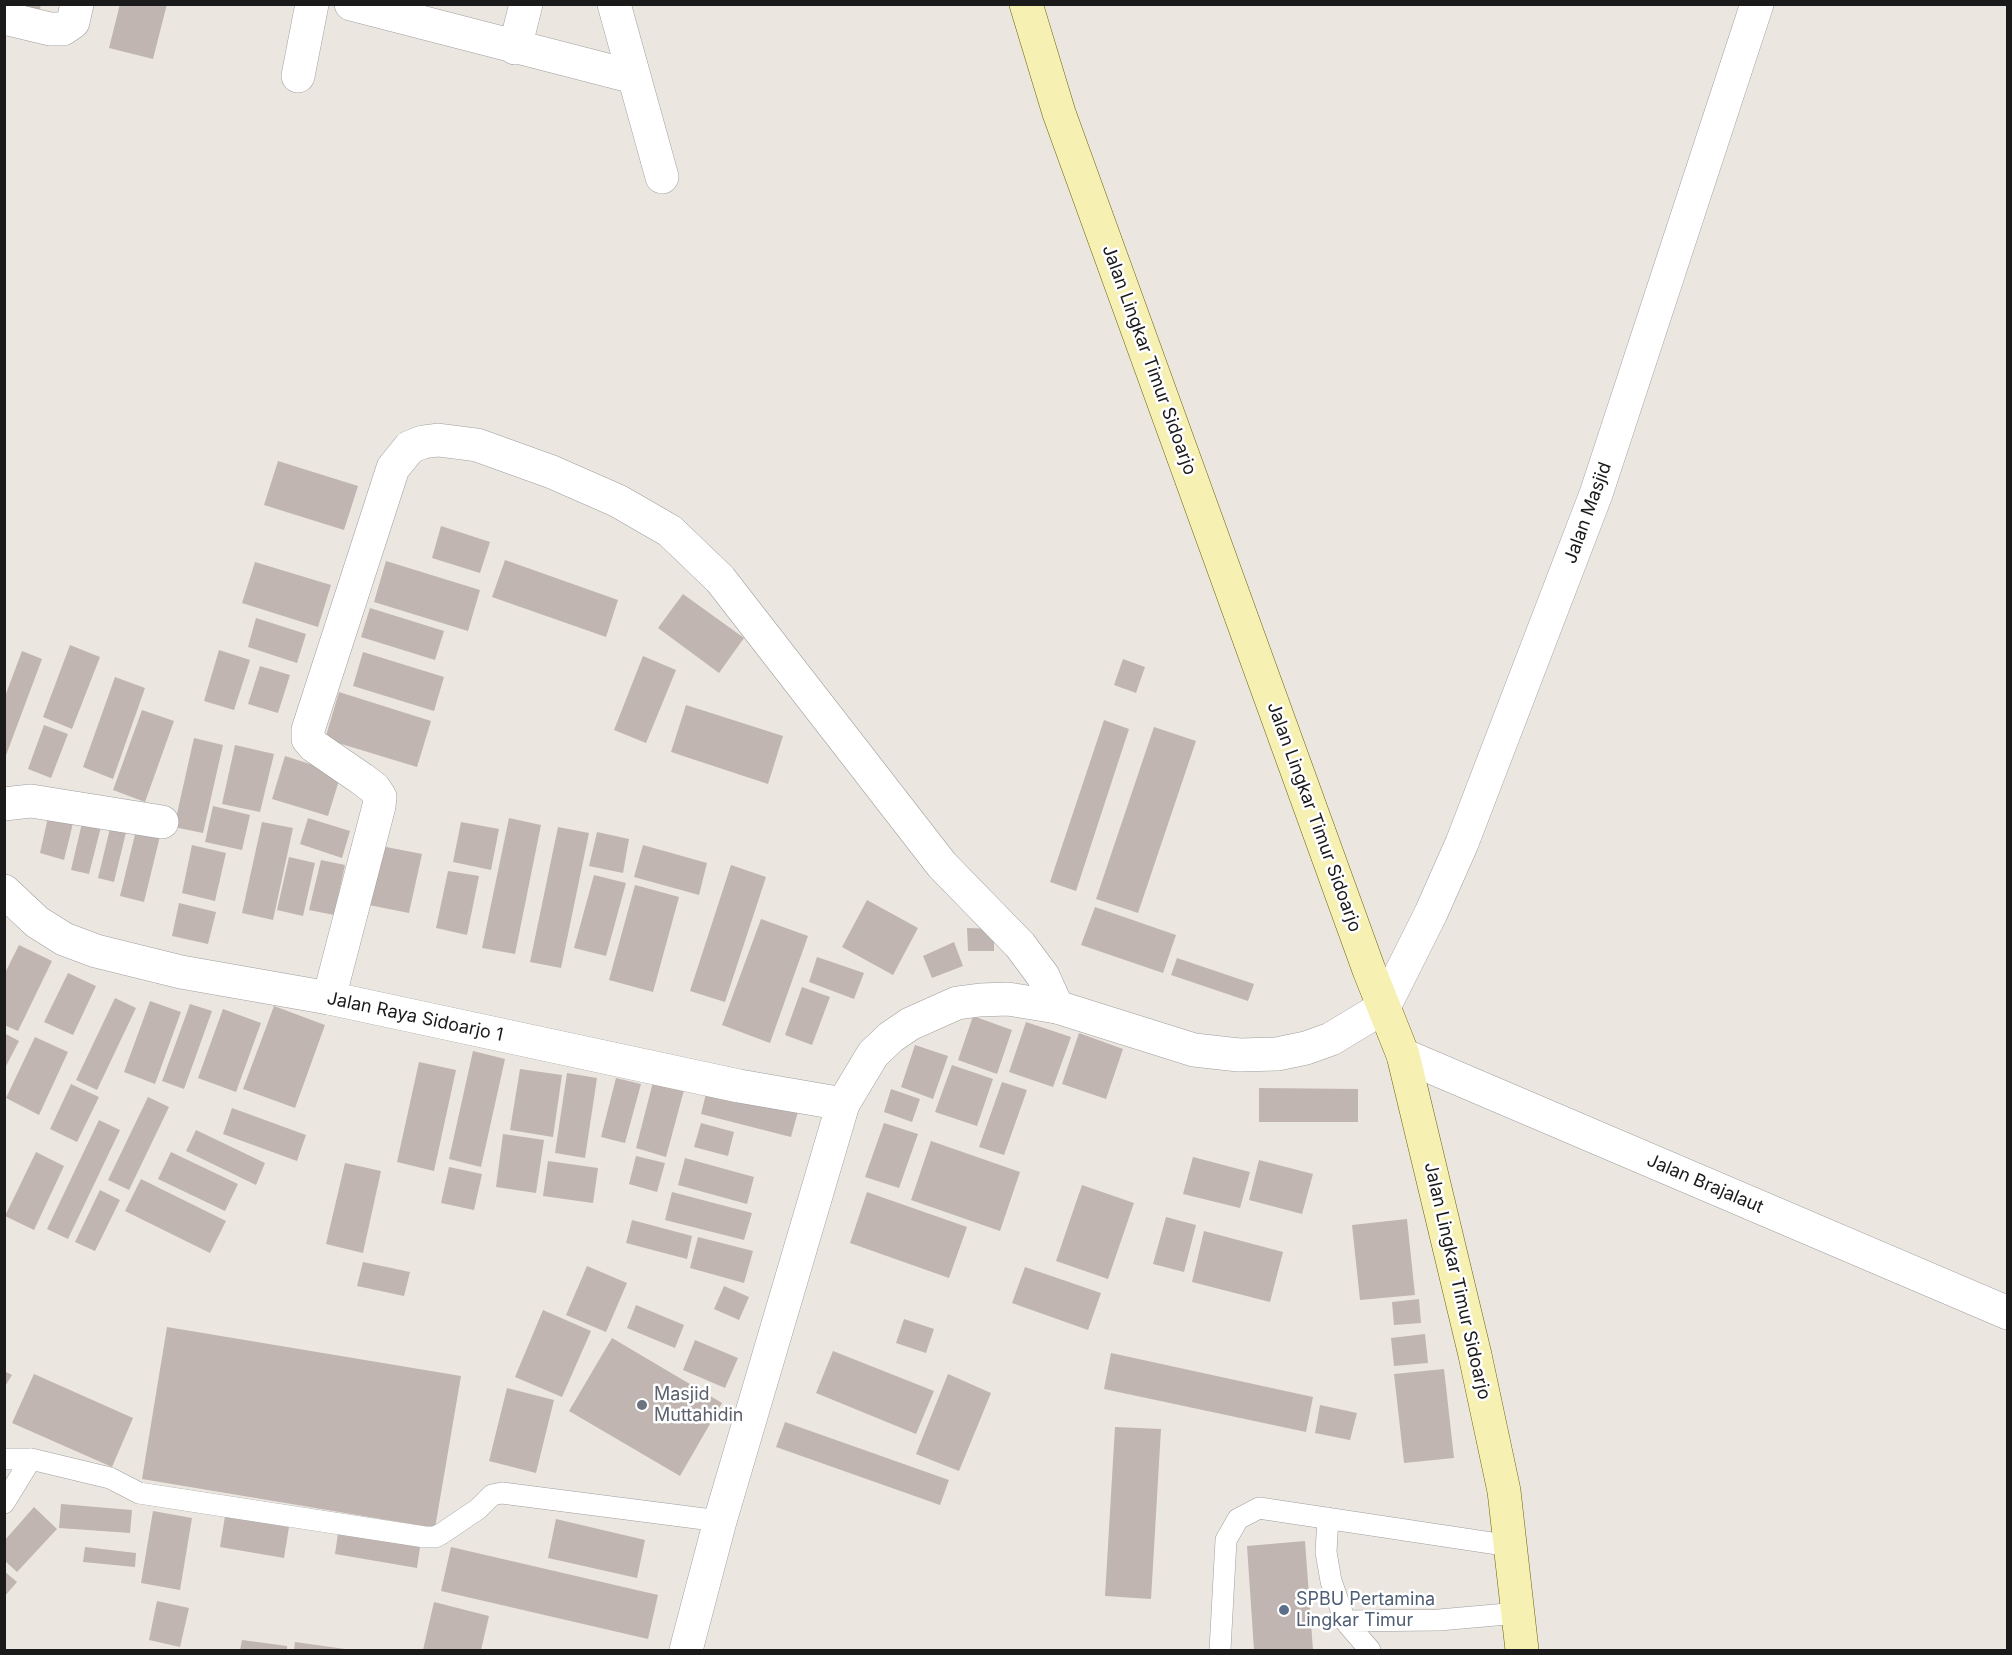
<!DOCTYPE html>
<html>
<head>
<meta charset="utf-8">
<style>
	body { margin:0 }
	#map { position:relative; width:2012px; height:1655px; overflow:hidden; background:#ece6e0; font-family:Inter,sans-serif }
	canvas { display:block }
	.frame { position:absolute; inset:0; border:6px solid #1a1a1a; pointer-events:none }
</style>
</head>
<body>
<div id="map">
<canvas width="2012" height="1655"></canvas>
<div class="frame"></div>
</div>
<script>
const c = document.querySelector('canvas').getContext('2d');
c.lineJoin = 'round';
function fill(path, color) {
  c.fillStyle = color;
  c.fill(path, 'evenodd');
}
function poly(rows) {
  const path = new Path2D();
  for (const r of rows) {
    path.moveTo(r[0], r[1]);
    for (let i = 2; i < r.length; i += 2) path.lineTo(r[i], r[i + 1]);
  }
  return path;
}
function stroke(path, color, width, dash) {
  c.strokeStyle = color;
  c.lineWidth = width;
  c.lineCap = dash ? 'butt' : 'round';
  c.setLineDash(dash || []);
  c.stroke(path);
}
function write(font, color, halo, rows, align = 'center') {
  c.font = font + ' Inter,sans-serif';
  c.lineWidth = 5;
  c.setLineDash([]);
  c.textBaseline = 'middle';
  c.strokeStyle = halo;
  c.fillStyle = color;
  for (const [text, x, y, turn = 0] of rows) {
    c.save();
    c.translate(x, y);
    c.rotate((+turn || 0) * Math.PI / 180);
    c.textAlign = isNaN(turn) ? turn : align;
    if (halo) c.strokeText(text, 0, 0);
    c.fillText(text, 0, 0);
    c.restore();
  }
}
const building = poly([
	[4,4,41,4,38,17],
	[120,4,167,4,153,59,109,48],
	[278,461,358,486,344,530,264,505],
	[441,526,490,542,480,573,432,558],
	[505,560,618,600,606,637,492,597],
	[386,561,480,590,468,631,374,602],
	[255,562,331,585,318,627,242,603],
	[683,594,744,638,719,673,658,628],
	[370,608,444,631,435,660,361,637],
	[256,618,306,634,297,663,248,647],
	[70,645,100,657,72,729,43,717],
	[219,650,250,660,234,710,204,701],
	[22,651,42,659,5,758,4,699],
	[363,652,444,677,434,711,353,686],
	[643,656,676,670,646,743,614,730],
	[1123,659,1145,667,1136,693,1114,685],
	[260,666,290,675,278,713,248,704],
	[115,677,145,688,113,779,83,767],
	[339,692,431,721,417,767,325,739],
	[686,705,783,736,768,784,671,752],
	[142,710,174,721,145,802,113,790],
	[1104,720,1129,729,1076,891,1050,882],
	[44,725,68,734,51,778,28,769],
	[1154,727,1196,741,1138,913,1096,899],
	[194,738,223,745,203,833,174,827],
	[235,745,274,754,260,812,222,804],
	[285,756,341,774,328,816,272,799],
	[51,804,76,811,64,860,40,853],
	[213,806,250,815,242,850,205,842],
	[85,810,104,815,89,874,71,870],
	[308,818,350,831,342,858,300,844],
	[509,818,541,825,515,954,482,948],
	[112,820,128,824,114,882,98,878],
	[138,822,162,828,144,902,120,896],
	[262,822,293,828,273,920,242,913],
	[461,822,499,829,491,870,453,862],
	[558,827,589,833,561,968,530,962],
	[597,832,629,839,623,873,589,866],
	[192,845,226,853,215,901,182,893],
	[643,845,707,863,699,895,634,877],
	[381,846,422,854,409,913,369,905],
	[289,857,315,863,303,916,277,910],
	[321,860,345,865,334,915,309,910],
	[731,865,766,877,725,1002,690,991],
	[448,871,479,876,467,935,436,928],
	[594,875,626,883,606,956,574,948],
	[635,885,679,897,653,992,609,980],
	[867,900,918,928,893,975,842,947],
	[179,903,216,912,208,944,172,936],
	[1095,907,1176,935,1163,973,1081,945],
	[761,919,808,936,770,1043,722,1025],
	[967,928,994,929,994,951,968,951],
	[954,942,963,966,932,978,923,956],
	[19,945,52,961,18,1031,4,1025,4,975],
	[817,957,864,973,854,999,809,982],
	[1177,958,1254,984,1248,1001,1171,975],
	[68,973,96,986,73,1035,44,1022],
	[802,987,830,997,812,1045,785,1035],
	[115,998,136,1008,97,1090,76,1080],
	[150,1001,181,1012,155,1084,124,1072],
	[190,1004,212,1011,184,1089,162,1081],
	[274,1006,325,1025,295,1108,243,1089],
	[223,1009,261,1023,236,1092,198,1078],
	[973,1016,1012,1030,997,1074,958,1060],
	[1026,1022,1071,1037,1053,1087,1009,1072],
	[4,1033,19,1041,4,1070],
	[1079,1033,1123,1049,1106,1099,1062,1084],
	[35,1037,68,1052,39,1115,6,1098],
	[915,1045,948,1056,933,1099,901,1087],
	[473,1051,505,1059,481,1167,449,1159],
	[419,1062,456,1070,434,1171,397,1162],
	[952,1065,993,1079,977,1126,935,1112],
	[520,1069,562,1075,553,1137,510,1130],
	[567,1073,597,1078,585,1158,555,1153],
	[616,1078,641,1084,625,1143,601,1137],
	[709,1081,800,1104,791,1137,701,1114],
	[653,1082,684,1090,666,1157,636,1148],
	[1002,1082,1027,1090,1004,1155,979,1147],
	[71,1084,99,1097,77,1142,50,1129],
	[1259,1088,1358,1089,1358,1122,1259,1122],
	[891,1089,920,1099,912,1122,884,1112],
	[148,1097,169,1107,129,1190,108,1180],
	[232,1108,306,1135,297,1161,223,1134],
	[99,1120,120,1130,68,1239,47,1229],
	[701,1123,734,1132,728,1156,694,1147],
	[884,1123,918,1134,899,1188,865,1177],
	[196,1130,265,1163,256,1185,186,1151],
	[503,1134,544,1140,536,1193,496,1187],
	[931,1141,1020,1172,1000,1231,911,1200],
	[36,1152,64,1166,34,1230,5,1216],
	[171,1152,238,1184,225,1211,158,1179],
	[636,1156,665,1163,657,1192,629,1184],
	[1193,1157,1250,1172,1240,1208,1183,1194],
	[685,1158,754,1177,747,1204,678,1185],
	[1259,1160,1313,1174,1302,1214,1249,1200],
	[548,1161,598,1168,593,1203,543,1196],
	[345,1163,381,1171,363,1253,326,1244],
	[449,1167,482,1174,474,1210,441,1203],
	[141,1179,226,1221,210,1253,125,1211],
	[1082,1185,1134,1203,1108,1279,1056,1261],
	[100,1190,120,1200,95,1251,75,1242],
	[672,1192,752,1213,744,1240,665,1220],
	[867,1192,967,1227,949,1278,850,1243],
	[1166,1217,1196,1225,1184,1272,1153,1264],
	[1407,1219,1415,1295,1360,1300,1352,1225],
	[632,1220,692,1236,687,1259,626,1243],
	[1204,1231,1283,1252,1270,1302,1192,1282],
	[698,1237,753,1251,744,1283,690,1268],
	[363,1262,410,1272,404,1296,357,1286],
	[587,1266,627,1283,606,1332,566,1315],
	[1025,1267,1101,1293,1088,1330,1012,1303],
	[724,1286,749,1297,739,1320,714,1309],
	[1419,1299,1421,1323,1394,1325,1392,1302],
	[636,1305,684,1325,675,1348,627,1328],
	[543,1310,591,1331,562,1397,515,1377],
	[904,1319,934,1329,926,1353,896,1343],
	[167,1327,461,1376,435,1528,142,1479],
	[1425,1334,1428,1363,1394,1366,1391,1338],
	[612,1338,722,1403,680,1476,569,1411],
	[695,1340,738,1358,725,1388,683,1370],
	[833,1351,934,1391,916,1434,816,1393],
	[1111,1353,1313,1397,1306,1432,1104,1389],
	[1444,1369,1454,1458,1404,1463,1394,1374],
	[4,1371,12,1375,4,1388],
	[34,1374,133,1418,112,1467,12,1423],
	[948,1374,991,1393,959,1471,916,1454],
	[507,1388,554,1400,536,1473,489,1461],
	[1320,1405,1357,1413,1350,1440,1315,1433],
	[785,1422,949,1480,940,1505,776,1447],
	[1115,1427,1161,1429,1151,1599,1105,1596],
	[61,1504,132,1510,130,1533,59,1528],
	[34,1507,57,1529,17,1572,5,1561,5,1540],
	[153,1511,192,1518,180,1590,141,1583],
	[225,1516,289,1527,284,1558,220,1547],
	[556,1519,645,1540,637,1578,548,1558],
	[338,1533,420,1547,417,1568,335,1554],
	[1305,1541,1313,1650,1254,1650,1247,1546],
	[85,1547,136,1553,135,1567,83,1562],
	[451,1547,658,1595,648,1639,441,1591],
	[4,1571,17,1582,4,1597],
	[157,1601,189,1608,180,1647,149,1640],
	[434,1602,489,1616,481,1650,423,1650],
	[242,1640,287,1646,287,1650,240,1650],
	[295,1642,345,1649,345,1650,294,1650]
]);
const service = poly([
	[4,1459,31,1459,110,1478,139,1493,425,1537,435,1537,441,1534,478,1509,492,1495,502,1493,720,1521],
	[4,1503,31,1459],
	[1328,1518,1326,1552,1331,1581,1345,1621,1370,1650],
	[1345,1621,1439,1620,1518,1613],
	[1220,1650,1226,1540,1238,1519,1259,1508,1511,1546]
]);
const minor = poly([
	[351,4,634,77],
	[614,4,662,177],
	[4,18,50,29,63,29,73,22,77,4],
	[515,48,526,4],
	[298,76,312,4],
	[4,804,31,801,162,822],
	[329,998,379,806,380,797,374,788,362,779,314,746,308,739,308,730,393,468,410,447,423,442,438,440,477,445,552,472,618,501,670,531,720,579,942,865,1020,945,1043,976,1057,1007],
	[1403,1055,2008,1313]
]);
const tertiary = poly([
	[4,891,37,922,64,939,96,951,181,972,329,998,739,1086,843,1104],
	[686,1650,720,1521,843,1104,873,1054,891,1037,910,1024,957,1003,980,1000,1008,999,1057,1007,1194,1050,1239,1055,1277,1054,1306,1048,1331,1039,1384,1007,1431,913,1462,843,1596,494,1757,4]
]);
const secondary = poly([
	[1026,4,1059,113,1369,970,1403,1055,1475,1355,1504,1491,1522,1650]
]);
const markers = [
	[642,1405,6,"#6b7280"],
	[1284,1610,6,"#5c6f8a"]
];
const streetNames = [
	["Jalan Lingkar Timur Sidoarjo",1149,360,70],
	["Jalan Masjid",1588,513,-70],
	["Jalan Lingkar Timur Sidoarjo",1314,817,70],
	["Jalan Raya Sidoarjo 1",415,1017,12],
	["Jalan Brajalaut",1705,1184,23],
	["Jalan Lingkar Timur Sidoarjo",1457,1281,77]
];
const worshipNames = [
	["Masjid",654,1395],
	["Muttahidin",654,1416]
];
const serviceNames = [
	["SPBU Pertamina",1296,1600],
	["Lingkar Timur",1296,1621]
];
fill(building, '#c0b5b0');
stroke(service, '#9e9e9e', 22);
stroke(minor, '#9e9e9e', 34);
stroke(tertiary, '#9e9e9e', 34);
stroke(secondary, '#6b6708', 34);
stroke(service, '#fff', 21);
stroke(minor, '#fff', 33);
stroke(tertiary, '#fff', 33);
stroke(secondary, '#f6f0b3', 33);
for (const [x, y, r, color] of markers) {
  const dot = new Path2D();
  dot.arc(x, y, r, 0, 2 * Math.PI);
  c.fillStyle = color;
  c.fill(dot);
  stroke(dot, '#fff', 2);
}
write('18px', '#1a1a1a', '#fff', streetNames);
write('18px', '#5b616d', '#fff', worshipNames, 'left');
write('18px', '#4e5e75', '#fff', serviceNames, 'left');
</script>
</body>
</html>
